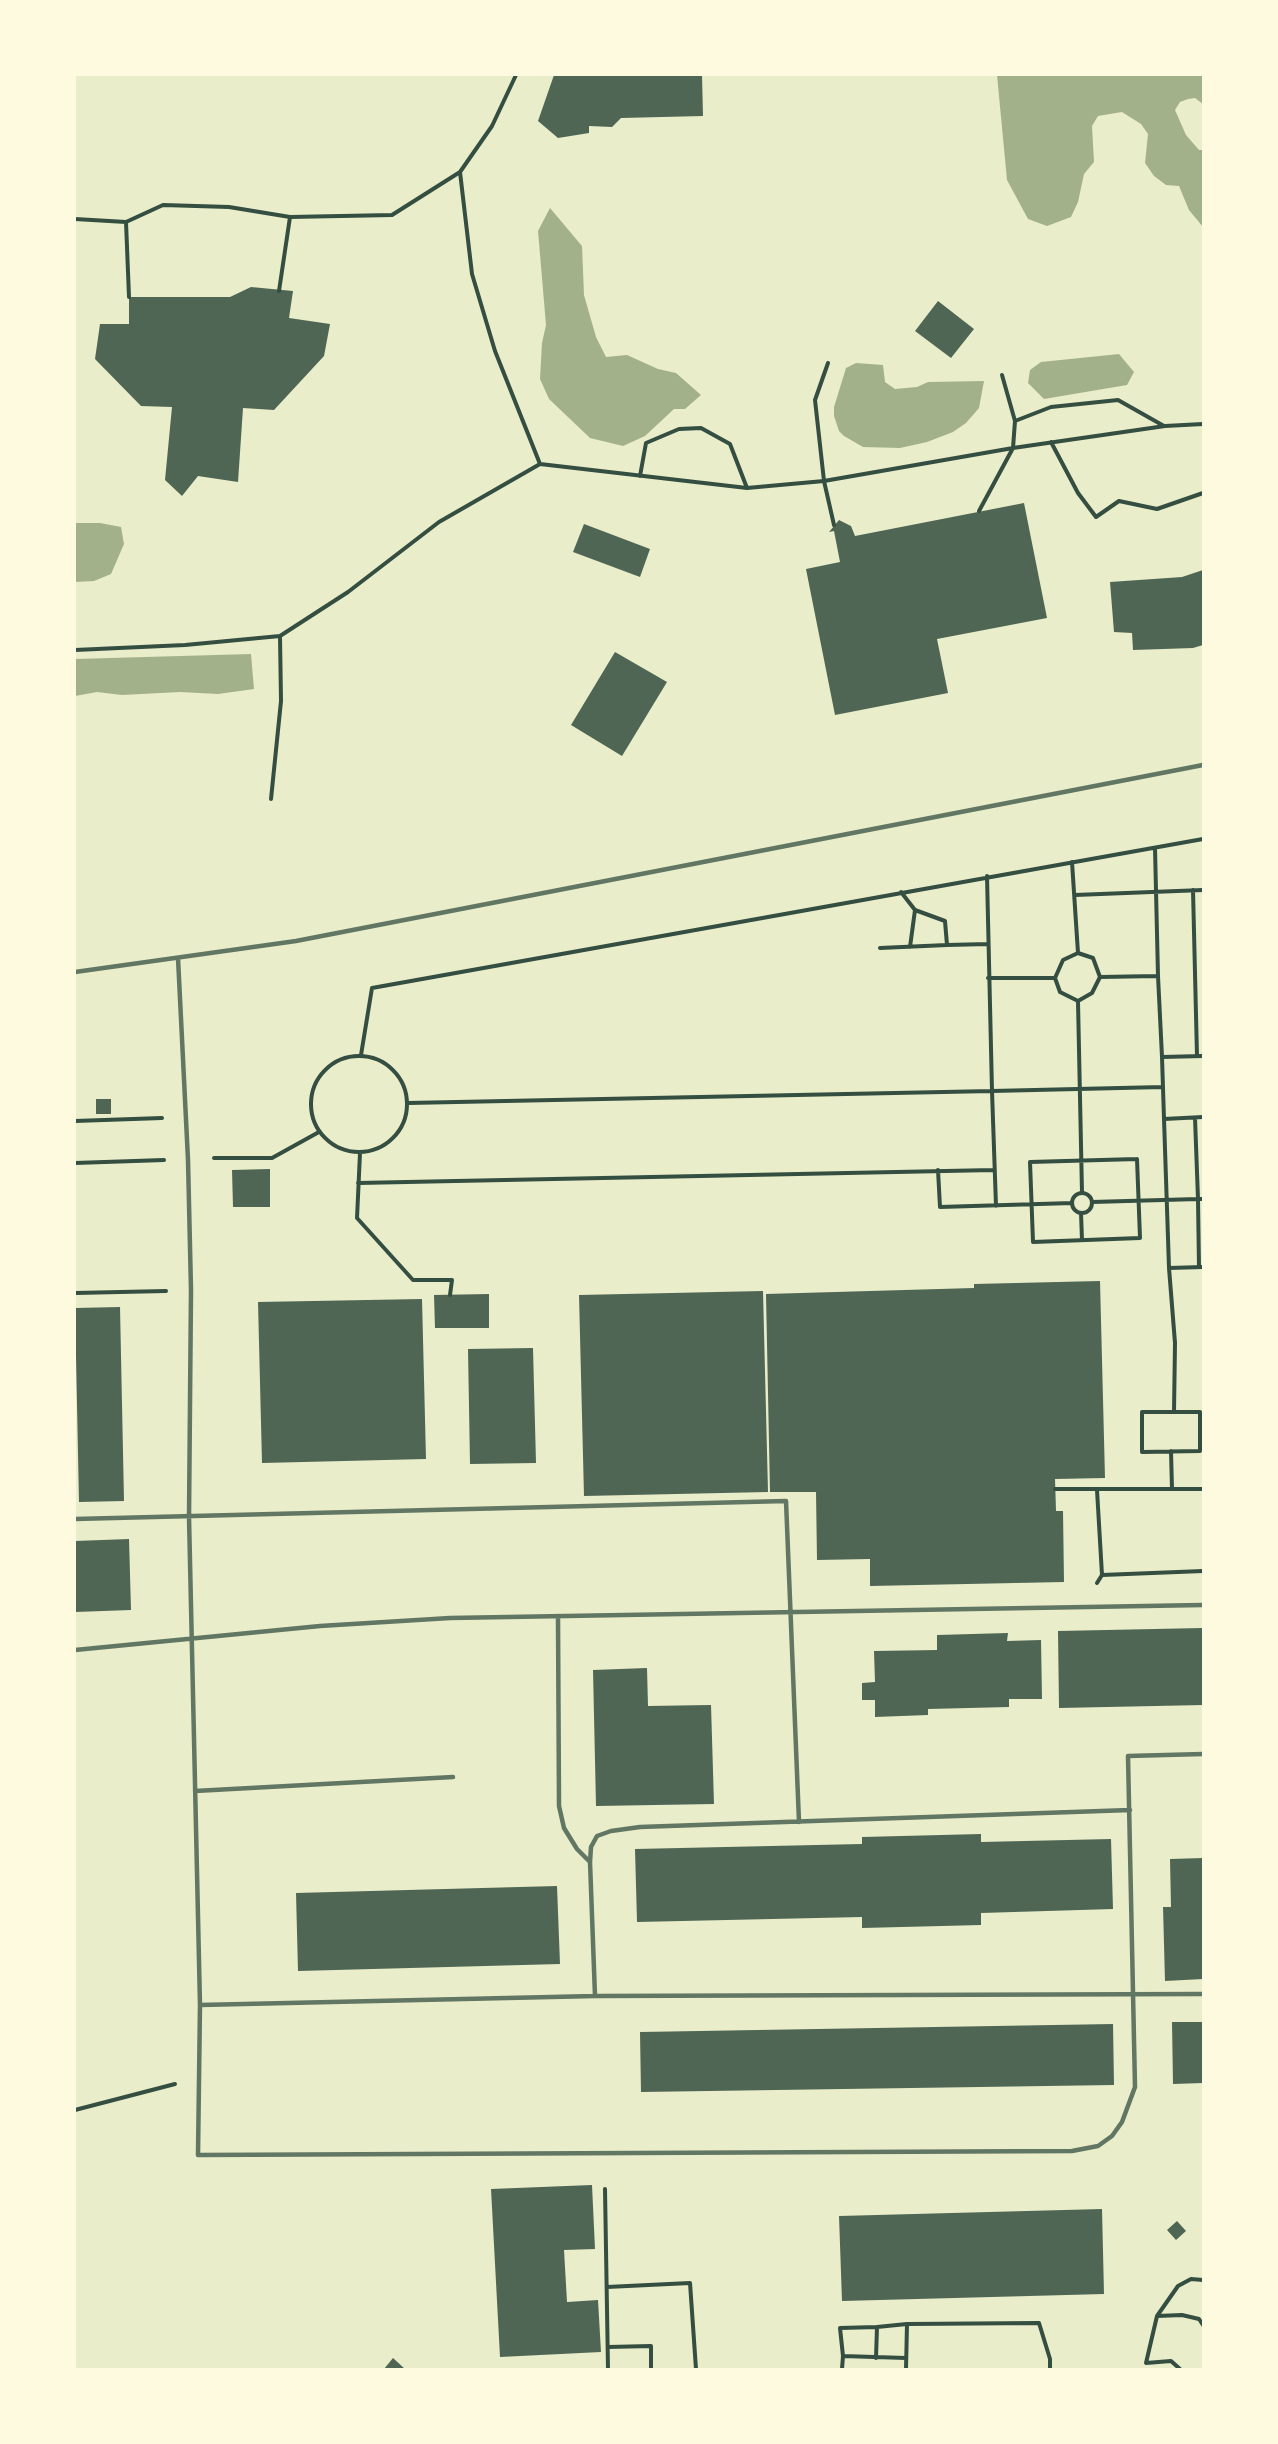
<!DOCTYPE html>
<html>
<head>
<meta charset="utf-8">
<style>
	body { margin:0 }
	#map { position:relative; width:1278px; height:2444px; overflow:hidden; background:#e9edc9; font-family:Figtree,sans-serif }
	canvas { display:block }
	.frame { position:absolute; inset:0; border:76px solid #fefae0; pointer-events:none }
</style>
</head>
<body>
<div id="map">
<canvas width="1278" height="2444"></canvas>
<div class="frame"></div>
</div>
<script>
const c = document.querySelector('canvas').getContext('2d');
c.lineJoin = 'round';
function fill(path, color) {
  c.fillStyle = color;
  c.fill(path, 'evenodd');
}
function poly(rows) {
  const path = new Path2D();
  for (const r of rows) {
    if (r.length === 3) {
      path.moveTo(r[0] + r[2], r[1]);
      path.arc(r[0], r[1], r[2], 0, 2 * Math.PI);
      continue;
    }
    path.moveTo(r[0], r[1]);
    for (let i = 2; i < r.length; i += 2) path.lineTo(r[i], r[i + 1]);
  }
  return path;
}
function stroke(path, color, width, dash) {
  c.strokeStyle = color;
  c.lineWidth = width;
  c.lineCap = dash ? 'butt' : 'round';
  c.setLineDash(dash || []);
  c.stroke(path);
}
const water = poly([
	[997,75,1203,75,1203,104,1195,98,1188,99,1180,102,1175,110,1186,135,1199,150,1203,150,1203,227,1189,210,1179,186,1166,185,1154,176,1145,163,1148,134,1141,124,1122,112,1098,116,1092,126,1094,162,1084,174,1078,202,1071,217,1047,226,1028,219,1007,180],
	[550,208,582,246,584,295,596,337,606,357,627,355,658,369,676,373,701,395,685,409,674,409,645,436,623,446,590,438,549,399,540,379,542,343,546,325,538,231],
	[1119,354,1134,372,1127,385,1044,399,1028,383,1030,370,1041,362],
	[856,363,883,365,885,382,895,389,917,387,928,382,984,381,979,408,966,423,953,432,927,442,900,448,863,447,844,436,839,431,834,416,834,407,846,368],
	[75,523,100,523,121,527,124,544,111,574,94,581,75,582],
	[251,654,254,689,218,694,180,692,122,695,97,692,75,696,75,659]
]);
const building = poly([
	[554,75,702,75,703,116,621,118,612,127,589,126,589,133,558,138,538,121],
	[251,287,293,291,289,318,330,324,324,356,274,410,243,408,238,482,198,476,182,496,165,480,172,407,141,406,95,359,100,324,129,324,129,297,230,297],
	[938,301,974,329,951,358,915,331],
	[1024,503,1047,618,937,639,948,693,835,715,806,569,840,562,834,531,829,532,839,520,851,526,855,536],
	[584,524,650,549,640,577,573,552],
	[1203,570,1203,645,1193,648,1133,650,1132,633,1114,632,1110,582,1182,577],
	[615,652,667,682,622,756,571,725],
	[96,1099,111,1099,111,1114,96,1114],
	[270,1169,270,1207,233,1207,232,1170],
	[1100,1281,1105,1478,1055,1479,1056,1511,1063,1511,1064,1582,870,1586,870,1559,817,1560,816,1492,770,1492,766,1294,974,1288,974,1284],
	[763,1291,768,1492,584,1496,579,1295],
	[489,1294,489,1328,435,1328,434,1295],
	[422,1299,426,1459,262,1463,258,1302],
	[120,1307,124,1501,79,1502,75,1308],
	[533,1348,536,1463,470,1464,468,1349],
	[129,1539,131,1610,75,1612,75,1541],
	[1203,1628,1203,1705,1059,1708,1058,1631],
	[1008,1633,1007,1641,1041,1640,1042,1699,1009,1699,1009,1707,928,1709,928,1715,875,1717,875,1700,862,1700,862,1683,875,1682,874,1651,937,1650,937,1635],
	[647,1668,648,1706,711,1705,714,1804,596,1806,593,1670],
	[981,1834,981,1842,1111,1839,1113,1909,981,1913,981,1925,862,1928,862,1917,637,1922,635,1849,862,1844,862,1837],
	[1203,1858,1203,1979,1165,1981,1163,1907,1171,1907,1170,1859],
	[557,1886,560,1964,298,1971,296,1893],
	[1172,2022,1203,2022,1203,2083,1173,2084],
	[1113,2024,1114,2085,641,2092,640,2032],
	[592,2185,595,2249,564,2250,567,2302,598,2300,601,2352,500,2357,491,2189],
	[1102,2209,1104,2294,842,2301,839,2216],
	[1177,2221,1186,2231,1176,2240,1167,2230],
	[393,2358,405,2369,384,2369]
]);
const path = poly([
	[460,172,472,274,495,351,540,464],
	[75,219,126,222,163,205,229,207,290,217,392,215,460,172,492,126,516,75],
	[126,222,129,297],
	[279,291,290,217],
	[828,363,815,400,824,481,834,525],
	[1015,421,1051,407,1118,400,1164,426],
	[1051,442,1078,493,1096,517,1119,501,1157,509,1203,493],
	[640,476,646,443,679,429,701,428,730,444,747,488],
	[979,511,1013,448,1015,421,1002,375],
	[75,650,185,645,280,636,348,592,439,522,540,464,747,488,824,481,1013,448,1165,426,1203,424],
	[271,799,281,701,280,636],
	[1072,862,1078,953],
	[987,876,992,1091,1163,1087],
	[1193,890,1197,1056],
	[1075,895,1203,890],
	[947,945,988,944],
	[910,947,915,910],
	[880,948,947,945,945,921,915,910,901,892],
	[1158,976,1162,1057],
	[988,978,1055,978,1060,992,1078,1001,1092,993,1100,977,1158,976,1155,848],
	[1055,978,1063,960,1078,953,1093,958,1100,977],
	[1078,1002,1082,1193],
	[361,1055,372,988,1203,839],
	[359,1104,48],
	[1203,1056,1162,1057,1164,1119,1203,1117],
	[408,1103,992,1091,996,1206],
	[1195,1118,1198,1199,1203,1199],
	[1164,1119,1169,1268,1203,1267],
	[75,1121,162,1118],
	[360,1153,357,1218,413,1280,452,1280,450,1295],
	[214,1158,272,1158,319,1132],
	[1137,1159,1140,1238,1033,1242,1030,1162,1137,1159],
	[75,1163,164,1160],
	[938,1170,940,1207,1072,1203],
	[358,1183,994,1170],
	[1082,1203,10],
	[1092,1202,1198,1199,1199,1267],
	[1081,1213,1082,1240],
	[1169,1268,1175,1343,1174,1412],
	[75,1293,166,1291],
	[1142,1412,1200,1412,1200,1451,1142,1452,1142,1412],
	[1171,1451,1172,1489],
	[1055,1489,1203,1489],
	[1097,1490,1102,1575,1097,1583],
	[1102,1575,1203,1571],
	[75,2110,175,2084],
	[605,2189,608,2369],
	[1203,2280,1191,2279,1178,2286,1157,2316,1182,2315,1199,2319,1203,2325],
	[607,2287,690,2283,696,2369],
	[1157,2316,1146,2363,1171,2361,1180,2369],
	[877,2327,840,2328,843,2356,906,2358],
	[608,2347,651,2346,651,2369],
	[876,2358,877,2327,907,2324,1039,2323,1050,2359,1050,2369],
	[842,2369,843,2356],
	[906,2369,907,2324]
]);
const service = poly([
	[178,958,188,1160,191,1290,189,1517,200,2005,198,2155,1072,2151,1098,2146,1112,2136,1122,2122,1135,2087,1128,1756,1203,1754],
	[75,972,296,941,1203,765],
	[75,1519,786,1501,799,1822],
	[558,1616,559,1806,564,1828,577,1849,590,1862],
	[75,1650,320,1626,450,1618,1203,1605],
	[195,1791,453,1777],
	[595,1996,590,1862,591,1847,597,1836,611,1831,640,1827,1130,1810],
	[200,2005,595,1996,1203,1994]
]);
fill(water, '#a3b18a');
fill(building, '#4f6655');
stroke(path, '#344e41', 4);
stroke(service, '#617663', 4.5);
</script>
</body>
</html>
